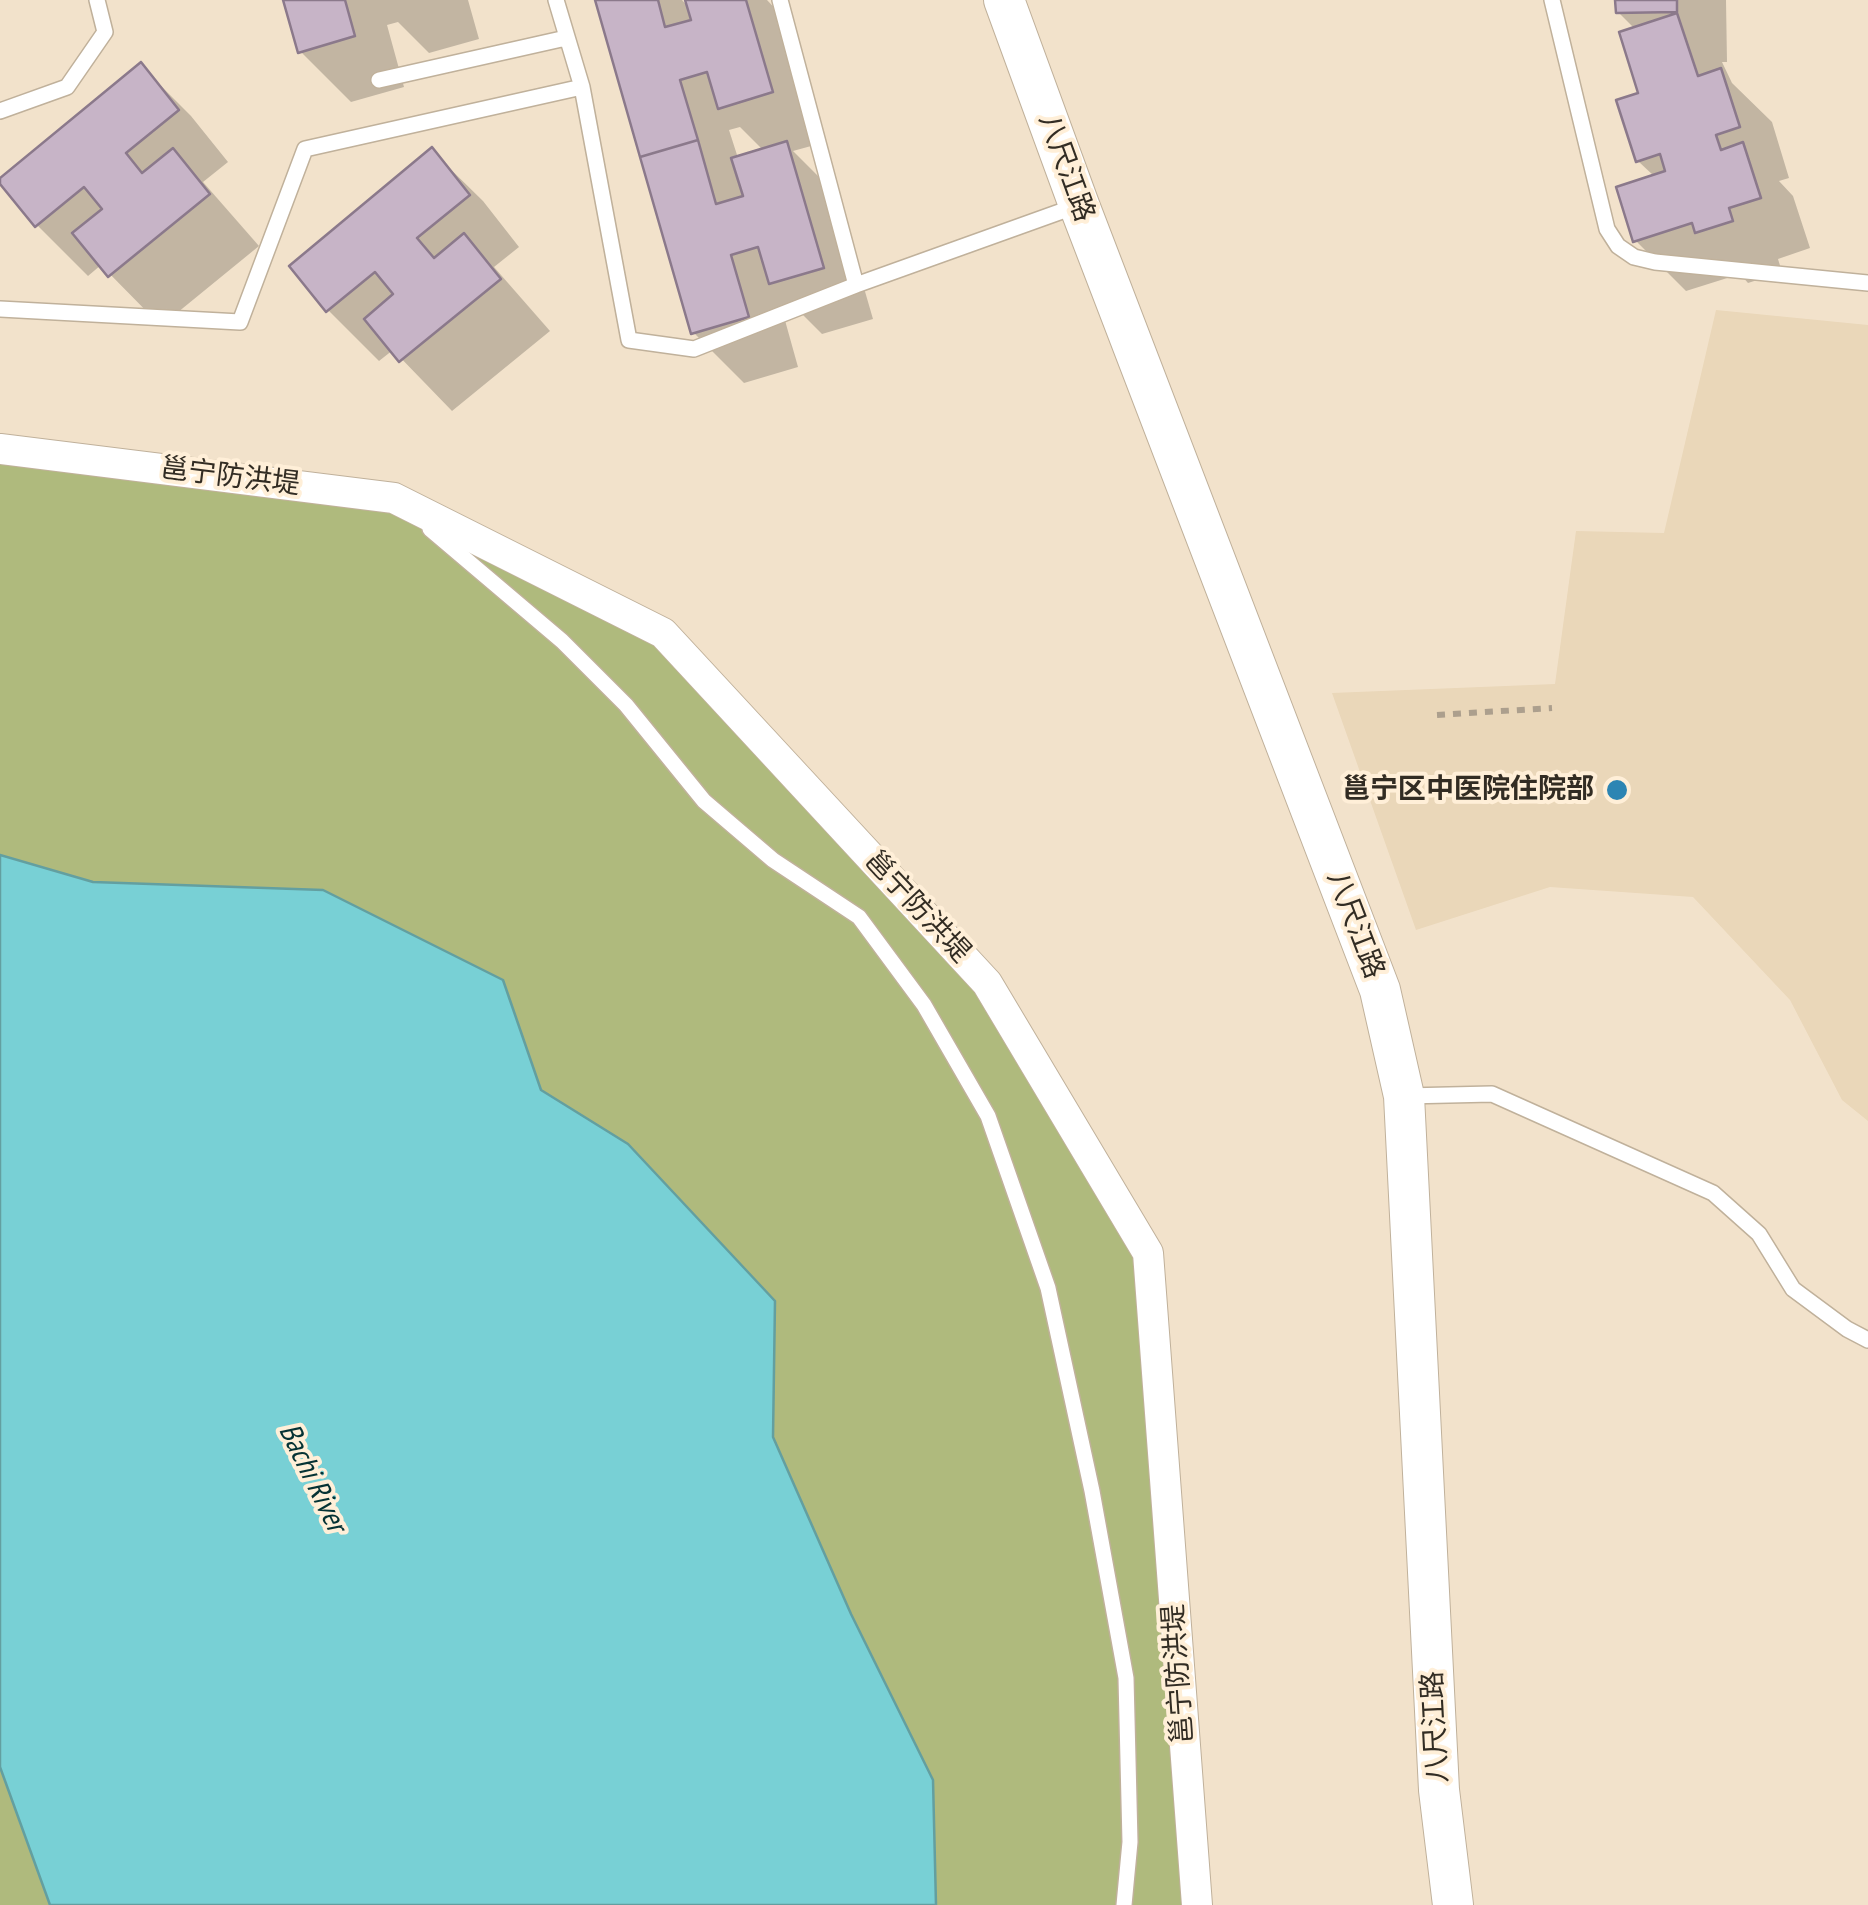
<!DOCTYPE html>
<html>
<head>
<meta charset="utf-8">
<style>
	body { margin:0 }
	canvas { display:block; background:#f2e2cb }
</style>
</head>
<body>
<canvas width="1868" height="1905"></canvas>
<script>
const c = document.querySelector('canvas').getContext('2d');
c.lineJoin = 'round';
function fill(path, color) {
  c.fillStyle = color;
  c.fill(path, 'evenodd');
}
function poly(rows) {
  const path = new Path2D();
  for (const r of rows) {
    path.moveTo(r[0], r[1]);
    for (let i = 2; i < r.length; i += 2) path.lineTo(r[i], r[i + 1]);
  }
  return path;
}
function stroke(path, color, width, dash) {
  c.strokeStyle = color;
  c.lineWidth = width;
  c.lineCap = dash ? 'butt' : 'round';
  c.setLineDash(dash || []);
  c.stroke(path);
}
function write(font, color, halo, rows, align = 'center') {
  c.font = font + ' "PT Sans Narrow","Noto Sans SC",sans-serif';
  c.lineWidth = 8;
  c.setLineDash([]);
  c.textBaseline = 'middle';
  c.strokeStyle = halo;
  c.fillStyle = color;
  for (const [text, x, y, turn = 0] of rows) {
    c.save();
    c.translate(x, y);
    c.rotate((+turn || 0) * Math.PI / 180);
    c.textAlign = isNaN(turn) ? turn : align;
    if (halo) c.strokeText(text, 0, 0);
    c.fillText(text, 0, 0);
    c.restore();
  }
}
const built = poly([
	[1716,310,1868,325,1868,1121,1842,1100,1790,1000,1693,897,1550,887,1416,930,1332,693,1555,684,1576,531,1664,533]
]);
const green = poly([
	[0,449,394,498,663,633,987,983,1148,1253,1197,1905,936,1905,933,1780,851,1614,773,1437,775,1301,628,1144,541,1090,503,980,323,890,92,882,0,855],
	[0,1767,50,1905,0,1905]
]);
const water = poly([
	[0,855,93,882,323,890,503,980,541,1090,628,1144,775,1301,773,1437,851,1614,933,1780,936,1905,50,1905,0,1767,0,855]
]);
const shadow = poly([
	[285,0,468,0,479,39,429,53,398,22,387,25,404,87,351,102,300,51],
	[598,0,682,0,690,9,688,0,767,0,786,20,822,143,793,151,837,195,873,319,822,334,791,303,781,306,798,367,744,383,693,332],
	[740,127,764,151,738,158,729,130],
	[1618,0,1726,0,1727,62,1722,62,1732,83,1772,122,1789,178,1779,181,1793,196,1810,248,1778,259,1782,272,1748,283,1740,274,1686,291,1635,240,1655,177,1638,161,1641,95,1636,30,1618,12],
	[141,66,191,116,228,162,203,182,259,246,161,326,101,265,88,276,37,225],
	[432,151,483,201,519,247,494,267,550,331,452,411,393,350,379,361,328,310,292,266]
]);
const building = poly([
	[283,0,345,0,355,36,298,53,283,0],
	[595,0,658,0,665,27,691,20,685,0,746,0,773,92,718,109,707,72,680,80,698,140,640,157,595,0],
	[1615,0,1677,0,1677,12,1616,13,1615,0],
	[1677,13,1698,76,1721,68,1740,127,1716,135,1721,150,1743,142,1761,198,1729,208,1733,221,1695,233,1692,223,1633,242,1616,187,1665,171,1660,154,1636,162,1616,100,1638,93,1619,32,1677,13],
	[141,62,179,110,126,153,142,173,173,148,210,194,108,277,72,233,102,209,84,187,35,227,0,184,0,178,141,62],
	[698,140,716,204,743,196,731,158,787,141,824,268,769,284,758,247,731,255,749,317,691,334,640,157,698,140],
	[432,147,470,195,417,238,434,258,464,233,501,279,399,362,364,319,393,294,375,272,326,312,289,266,432,147]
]);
const path = poly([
	[1437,715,1552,708]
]);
const service = poly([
	[556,0,582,87,629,340,694,349,856,285,1079,205],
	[780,0,856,285],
	[1552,0,1607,229,1618,246,1634,257,1655,262,1868,283],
	[379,80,566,38],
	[0,111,67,87,105,32,97,0],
	[0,309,240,322,305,149,582,87],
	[430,529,562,641,626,705,704,801,773,860,859,917,924,1005,988,1116,1048,1288,1092,1491,1126,1678,1130,1842,1124,1905],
	[1406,1096,1492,1094,1713,1193,1759,1234,1793,1289,1847,1329,1868,1340]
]);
const minor = poly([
	[0,449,394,498,663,633,987,983,1148,1253,1197,1905]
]);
const tertiary = poly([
	[1004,0,1079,205,1380,990,1404,1096,1439,1790,1453,1905]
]);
const markers = [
	[1617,790,12,"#2d85b3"]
];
const streetNames = [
	["八尺江路",1066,168,70],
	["邕宁防洪堤",230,477,7],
	["邕宁防洪堤",917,907,47],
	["八尺江路",1355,925,69],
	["邕宁防洪堤",1179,1674,-94],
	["八尺江路",1436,1727,-93]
];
const poiNames = [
	["邕宁区中医院住院部",1594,790]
];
const waterNames = [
	["Bachi River",312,1478,64]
];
fill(built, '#ead7b9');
fill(green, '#afba7d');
fill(water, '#78d0d5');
stroke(water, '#639fa0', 2.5);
fill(shadow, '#0003');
fill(building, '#c7b4c7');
stroke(building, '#8b798b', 2.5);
stroke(service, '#c0b19b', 18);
stroke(minor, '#c0b19b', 32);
stroke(tertiary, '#c0b19b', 42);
stroke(path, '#ac9f8d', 6, [8, 8]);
stroke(service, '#fff', 15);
stroke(minor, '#fff', 30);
stroke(tertiary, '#fff', 40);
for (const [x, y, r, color] of markers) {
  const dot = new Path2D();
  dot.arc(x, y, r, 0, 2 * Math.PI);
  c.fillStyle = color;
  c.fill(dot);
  stroke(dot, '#ffefd8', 4);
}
write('28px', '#322c23', '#ffefd8', streetNames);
write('bold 28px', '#322c23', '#ffefd8', poiNames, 'right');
write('italic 30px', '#053234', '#ffefd8', waterNames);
</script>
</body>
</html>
